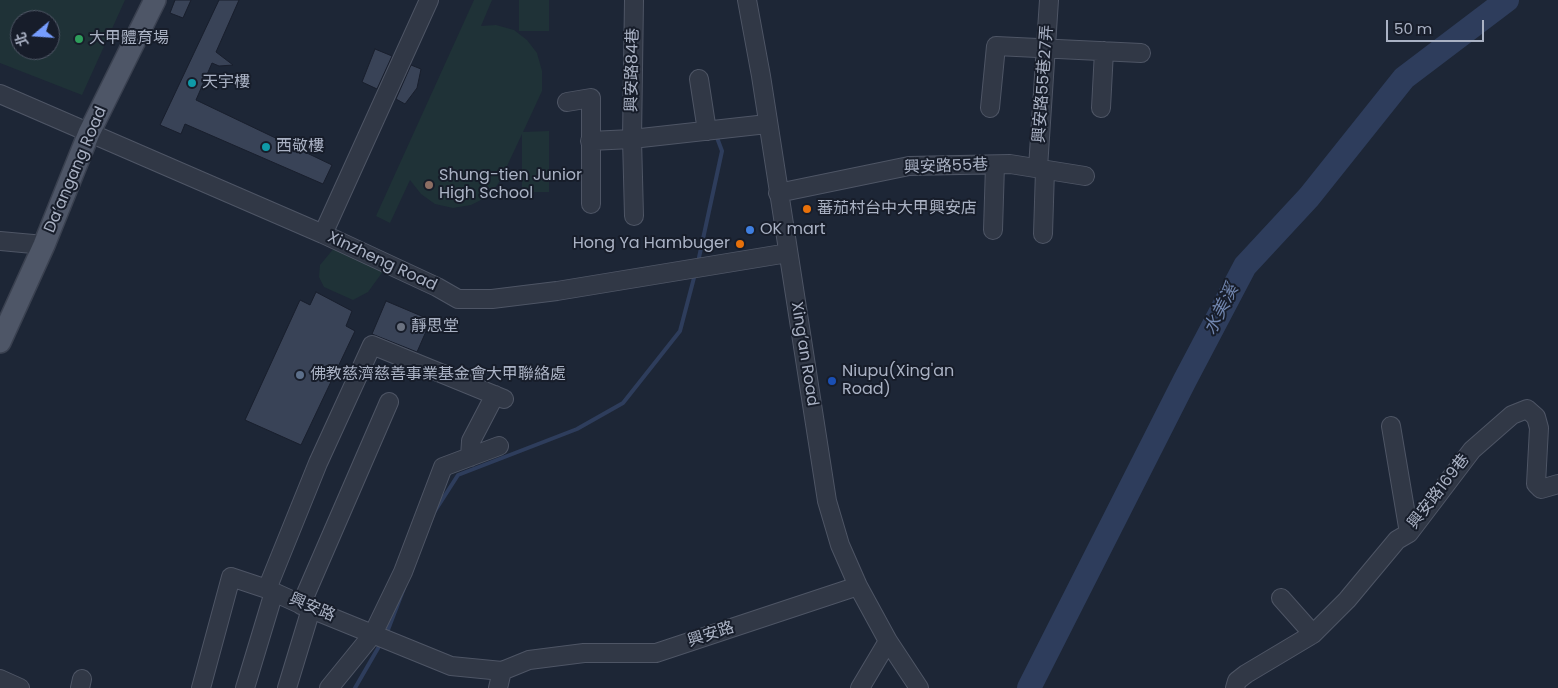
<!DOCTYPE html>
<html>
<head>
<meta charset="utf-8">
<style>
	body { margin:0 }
	#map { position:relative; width:1558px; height:688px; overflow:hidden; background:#1d2636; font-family:Poppins,"Noto Sans TC",sans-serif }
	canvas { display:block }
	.north { position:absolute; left:10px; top:10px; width:50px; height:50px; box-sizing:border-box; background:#171d2a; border:1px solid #525968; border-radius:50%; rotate:252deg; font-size:14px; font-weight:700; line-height:20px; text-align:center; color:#aab2c4 }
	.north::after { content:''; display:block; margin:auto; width:18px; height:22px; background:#769dfd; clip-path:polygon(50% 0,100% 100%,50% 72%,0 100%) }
	.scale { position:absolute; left:1386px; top:20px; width:98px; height:22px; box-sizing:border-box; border:2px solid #aab2c4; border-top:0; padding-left:6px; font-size:15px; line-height:18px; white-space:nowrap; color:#aab2c4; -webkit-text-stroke:4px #171d2a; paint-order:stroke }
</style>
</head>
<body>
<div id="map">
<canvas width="1558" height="688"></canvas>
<div class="north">北</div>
<div class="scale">50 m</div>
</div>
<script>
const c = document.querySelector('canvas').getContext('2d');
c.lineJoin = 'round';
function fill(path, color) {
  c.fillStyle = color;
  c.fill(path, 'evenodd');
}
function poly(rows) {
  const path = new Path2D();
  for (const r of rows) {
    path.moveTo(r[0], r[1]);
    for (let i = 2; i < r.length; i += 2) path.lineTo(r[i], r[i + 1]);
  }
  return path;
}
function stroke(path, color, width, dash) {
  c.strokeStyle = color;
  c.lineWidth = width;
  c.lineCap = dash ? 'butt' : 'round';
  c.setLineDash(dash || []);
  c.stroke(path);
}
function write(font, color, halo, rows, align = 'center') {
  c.font = font + ' Poppins,"Noto Sans TC",sans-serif';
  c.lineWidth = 4;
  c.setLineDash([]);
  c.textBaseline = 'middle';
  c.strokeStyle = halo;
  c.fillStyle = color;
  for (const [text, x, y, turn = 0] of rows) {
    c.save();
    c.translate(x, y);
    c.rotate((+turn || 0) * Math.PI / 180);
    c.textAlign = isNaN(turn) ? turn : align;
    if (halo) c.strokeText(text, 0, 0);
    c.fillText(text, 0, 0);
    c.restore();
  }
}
const green = poly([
	[0,0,125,0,82,95,0,63],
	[20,20,50,20,50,50,20,50],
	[474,0,492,0,481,26,496,25,514,30,527,40,537,53,542,71,542,91,523,132,549,131,549,192,522,192,522,134,500,181,489,196,471,205,453,208,435,204,421,194,410,180,390,223,376,216],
	[519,0,549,0,549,31,519,31],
	[335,247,384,270,368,292,353,300,324,287,319,277,320,265]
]);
const stream = poly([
	[698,262,722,151,716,135],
	[433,514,458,475,577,429,623,403,680,331,695,274],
	[386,635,404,588],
	[355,688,381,643]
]);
const river = poly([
	[1029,688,1185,380,1245,266,1309,197,1404,78,1507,0]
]);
const building = poly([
	[175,0,191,0,183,18,170,13,175,0],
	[219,0,239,0,216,52,233,65,219,66,212,63,196,100,332,165,323,184,185,124,181,134,160,125,219,0],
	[375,49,392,56,377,89,362,82,375,49],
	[411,65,421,69,420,74,417,88,405,104,396,99,411,65],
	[316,292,352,311,346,326,355,331,301,445,245,420,300,300,310,305,316,292],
	[386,301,431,320,417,352,372,334,386,301]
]);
const minor = poly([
	[634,0,632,139,634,216],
	[747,0,761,76,827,501,840,545,858,586,888,641,919,688],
	[699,79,707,131],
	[0,94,323,234,437,287,458,299,492,299,557,291,788,253],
	[567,102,591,98,591,204],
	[990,108,996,46,1141,53],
	[1101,108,1104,51],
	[590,141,632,139,767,124],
	[1038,168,1049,0],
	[778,193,909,166,1010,164,1085,176],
	[993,230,995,165],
	[323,234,429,0],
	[1043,234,1045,170],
	[0,241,44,245],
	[1391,426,1409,533],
	[470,457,471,441,495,395],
	[267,589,318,463,372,345,504,399],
	[1281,598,1313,634],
	[301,605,389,402],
	[0,679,20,688],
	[80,688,82,679],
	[201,688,231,577,267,589,311,609,451,666,502,671,529,660,584,653,656,653,858,586],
	[245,688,274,592],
	[287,688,311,609],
	[329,688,373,634,403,572,443,467,499,446],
	[498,688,502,671],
	[860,688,888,641],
	[1235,688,1237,681,1246,674,1313,634,1347,600,1397,540,1409,533,1472,450,1512,415,1527,409,1536,417,1539,428,1536,484,1541,489,1558,484]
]);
const major = poly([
	[0,342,44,245,89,133,155,0]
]);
const markers = [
	[79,39,5,"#2e9e5b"],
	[192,83,5,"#0f9aa8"],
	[266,147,5,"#0f9aa8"],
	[429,185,5,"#8d6e63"],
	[807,209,5,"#e8710a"],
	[750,230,5,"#3f7fe0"],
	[740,244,5,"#e8710a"],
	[401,327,5,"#6b7280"],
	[300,375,5,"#5c6f8a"],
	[832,381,5,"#1a4fb4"]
];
const poiNames = [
	["大甲體育場",89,39],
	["天宇樓",202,83],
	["西敬樓",276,147],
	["Shung-tien Junior",439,176],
	["High School",439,194],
	["蕃茄村台中大甲興安店",817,209],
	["OK mart",760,230],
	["Hong Ya Hambuger",730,244,"right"],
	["靜思堂",411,327],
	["Niupu(Xing'an",842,372],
	["Road)",842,390],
	["佛教慈濟慈善事業基金會大甲聯絡處",310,375]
];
const streetNames = [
	["興安路84巷",633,70,-89],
	["興安路55巷27弄",1044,84,-86],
	["興安路55巷",946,167,-2],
	["Da’angang Road",76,170,-67],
	["Xinzheng Road",382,262,25],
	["Xing’an Road",804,354,81],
	["興安路169巷",1439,492,-52],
	["興安路",312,608,23],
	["興安路",711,635,-18]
];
const waterNames = [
	["水美溪",1222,310,-63]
];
fill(green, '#1f3237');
stroke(stream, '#2e3d5c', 4);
stroke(river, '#2e3d5c', 24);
fill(building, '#394357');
stroke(building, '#191f2d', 1);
stroke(minor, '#4e5565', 20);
stroke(major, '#3a4150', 24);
stroke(minor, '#313846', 18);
stroke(major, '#4e5667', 21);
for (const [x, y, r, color] of markers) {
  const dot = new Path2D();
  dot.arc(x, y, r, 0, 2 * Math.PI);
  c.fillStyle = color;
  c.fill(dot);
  stroke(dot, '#171d2a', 2);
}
write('16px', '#aab2c4', '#171d2a', poiNames, 'left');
write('16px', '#aab2c4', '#171d2a', streetNames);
write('italic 18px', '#7186af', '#171d2a', waterNames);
</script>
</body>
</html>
